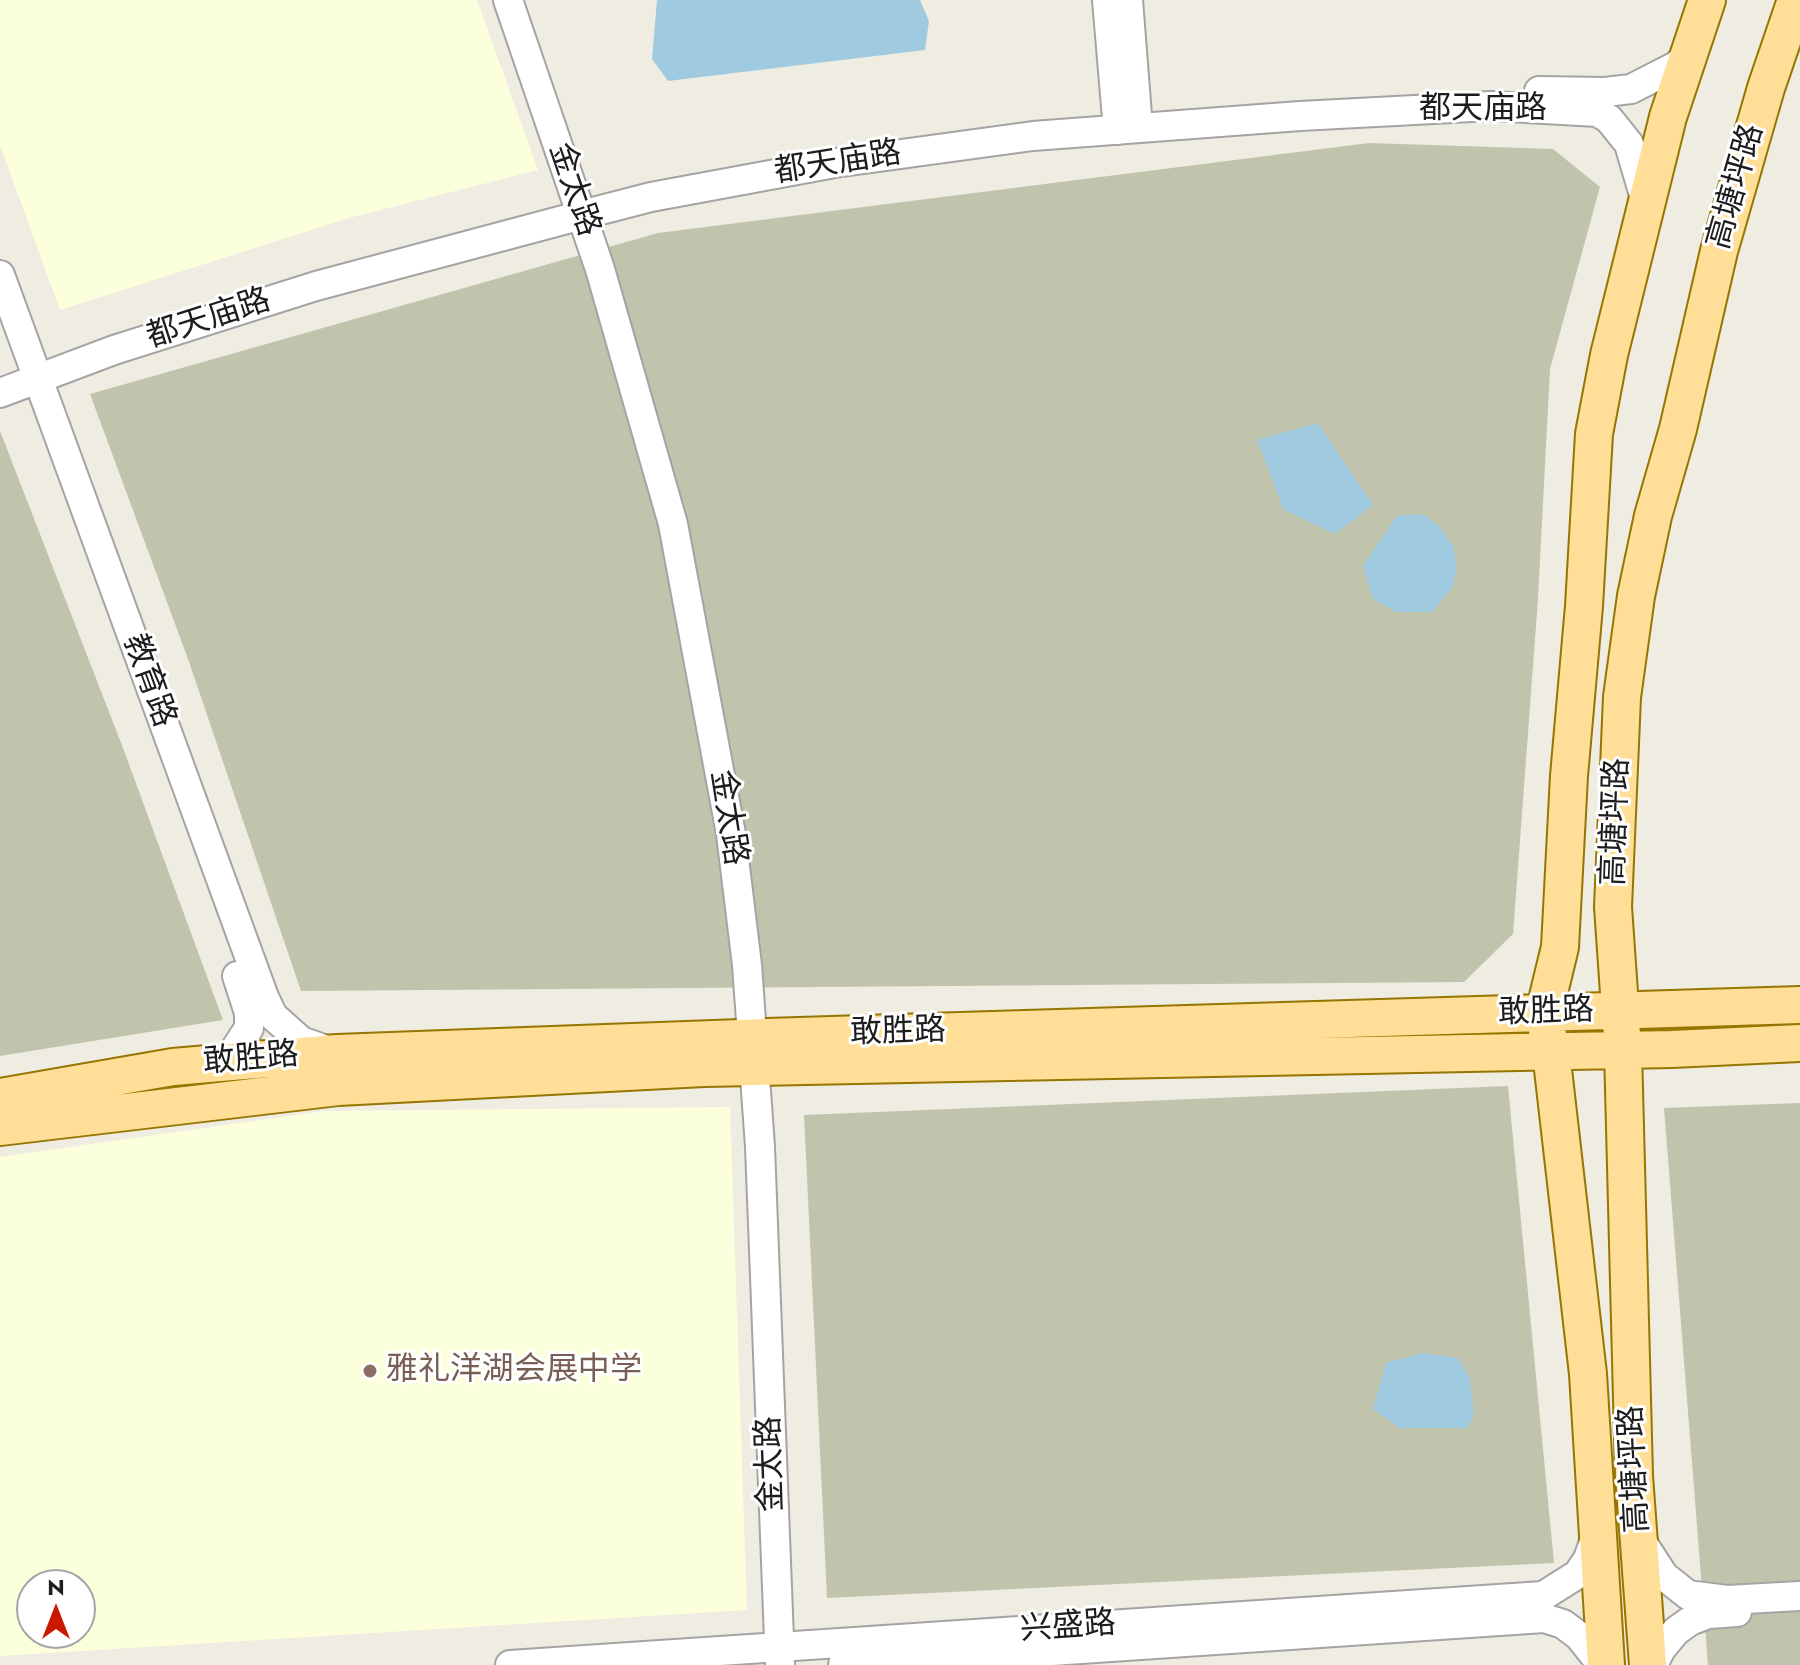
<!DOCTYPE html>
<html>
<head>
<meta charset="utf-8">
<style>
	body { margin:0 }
	#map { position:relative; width:1800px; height:1665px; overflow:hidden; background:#efece2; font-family:Jost,sans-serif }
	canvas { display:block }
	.north { position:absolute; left:16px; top:1569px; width:80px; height:80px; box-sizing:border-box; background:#fff; border:2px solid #a5a5a5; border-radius:50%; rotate:0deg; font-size:22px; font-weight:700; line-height:32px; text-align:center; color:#1d1d1d }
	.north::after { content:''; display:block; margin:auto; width:28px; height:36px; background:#ca1700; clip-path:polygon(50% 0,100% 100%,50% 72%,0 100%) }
</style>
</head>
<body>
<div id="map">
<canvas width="1800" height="1665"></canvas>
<div class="north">N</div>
</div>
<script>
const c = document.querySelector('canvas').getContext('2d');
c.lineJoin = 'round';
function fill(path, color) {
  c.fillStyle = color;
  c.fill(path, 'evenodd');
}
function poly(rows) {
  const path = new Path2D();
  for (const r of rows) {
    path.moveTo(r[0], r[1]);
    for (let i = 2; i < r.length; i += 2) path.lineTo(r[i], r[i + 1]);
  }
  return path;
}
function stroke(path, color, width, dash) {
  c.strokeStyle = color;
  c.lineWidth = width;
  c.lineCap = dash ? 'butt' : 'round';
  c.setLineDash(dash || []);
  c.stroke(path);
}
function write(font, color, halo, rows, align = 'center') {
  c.font = font + ' Jost,"Noto Sans SC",sans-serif';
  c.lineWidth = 6;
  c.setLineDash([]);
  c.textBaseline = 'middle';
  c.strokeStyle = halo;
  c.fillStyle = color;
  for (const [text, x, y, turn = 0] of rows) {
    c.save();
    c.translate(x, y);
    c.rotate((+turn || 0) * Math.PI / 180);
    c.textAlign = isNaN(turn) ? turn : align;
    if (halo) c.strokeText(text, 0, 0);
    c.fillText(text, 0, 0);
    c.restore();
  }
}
const education = poly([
	[0,0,477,0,538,170,349,218,60,310,0,145],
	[730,1107,747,1610,0,1656,0,1157,324,1111],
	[80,1585,80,1633,32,1633,32,1585]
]);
const construction = poly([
	[1369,143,1553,149,1600,187,1550,369,1538,599,1513,934,1464,982,301,991,188,659,90,394,658,233],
	[0,431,123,748,223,1020,0,1056],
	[1508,1086,1554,1563,827,1598,804,1115],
	[1800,1103,1800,1665,1708,1665,1664,1108]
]);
const water = poly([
	[657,0,920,0,929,21,925,50,668,81,652,59],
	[1318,423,1373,505,1335,534,1284,510,1257,440],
	[1423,514,1439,526,1453,546,1457,566,1452,588,1432,612,1396,612,1373,599,1363,566,1397,516],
	[1422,1353,1458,1358,1470,1379,1474,1416,1467,1428,1400,1428,1373,1409,1386,1363]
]);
const minor = poly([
	[508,0,600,269,673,524,731,834,747,965,760,1147,780,1665],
	[1107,0,1118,130],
	[1128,0,1138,128],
	[1539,91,1605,92,1631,89,1676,66,1688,55],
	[0,275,264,997,273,1016,301,1041,332,1052],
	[0,393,114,350,316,286,597,211,651,197,835,163,1033,136,1300,116,1491,106,1597,112,1609,119,1629,144,1646,202],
	[219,1063,232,1054,249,1028,249,1013,237,976],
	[1640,1539,1664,1576,1688,1595,1727,1600,1800,1596],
	[510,1665,1543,1596,1578,1574,1588,1559,1596,1536],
	[843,1665,1544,1618,1563,1624,1579,1636,1602,1665],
	[1653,1665,1661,1649,1676,1631,1690,1621,1708,1614,1737,1612]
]);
const major = poly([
	[0,1097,173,1067,337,1053,767,1037,1800,1005],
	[0,1127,338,1087,704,1068,1672,1049,1800,1043],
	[1606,1665,1588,1374,1551,1052,1544,1013,1560,947,1569,776,1584,606,1594,434,1609,355,1668,117,1707,0],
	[1648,1665,1634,1476,1623,1050,1613,907,1622,697,1636,596,1653,516,1678,429,1719,251,1766,88,1796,0]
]);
const markers = [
	[370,1371,8,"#8d6e63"]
];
const streetNames = [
	["都天庙路",1483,110],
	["都天庙路",838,164,-9],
	["高塘坪路",1737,187,-74],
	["金太路",573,190,71],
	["都天庙路",209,320,-18],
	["教育路",148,681,70],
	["金太路",727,818,81],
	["高塘坪路",1617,822,-88],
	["敢胜路",1546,1013,-2],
	["敢胜路",898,1033,-2],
	["敢胜路",251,1060,-5],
	["金太路",772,1464,-92],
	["高塘坪路",1636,1469,-93],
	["兴盛路",1068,1628,-4]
];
const educationNames = [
	["雅礼洋湖会展中学",386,1371]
];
fill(education, '#fbffdb');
fill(construction, '#c1c4ad');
fill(water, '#9fcae0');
stroke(minor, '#a4a4a4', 32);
stroke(major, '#967500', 40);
stroke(minor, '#fff', 28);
stroke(major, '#ffde97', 36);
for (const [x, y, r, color] of markers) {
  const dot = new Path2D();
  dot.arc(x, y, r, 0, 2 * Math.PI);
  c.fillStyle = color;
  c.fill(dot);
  stroke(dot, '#fff', 3);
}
write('32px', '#1d1d1d', '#fff', streetNames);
write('32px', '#785e54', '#fff', educationNames, 'left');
</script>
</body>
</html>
